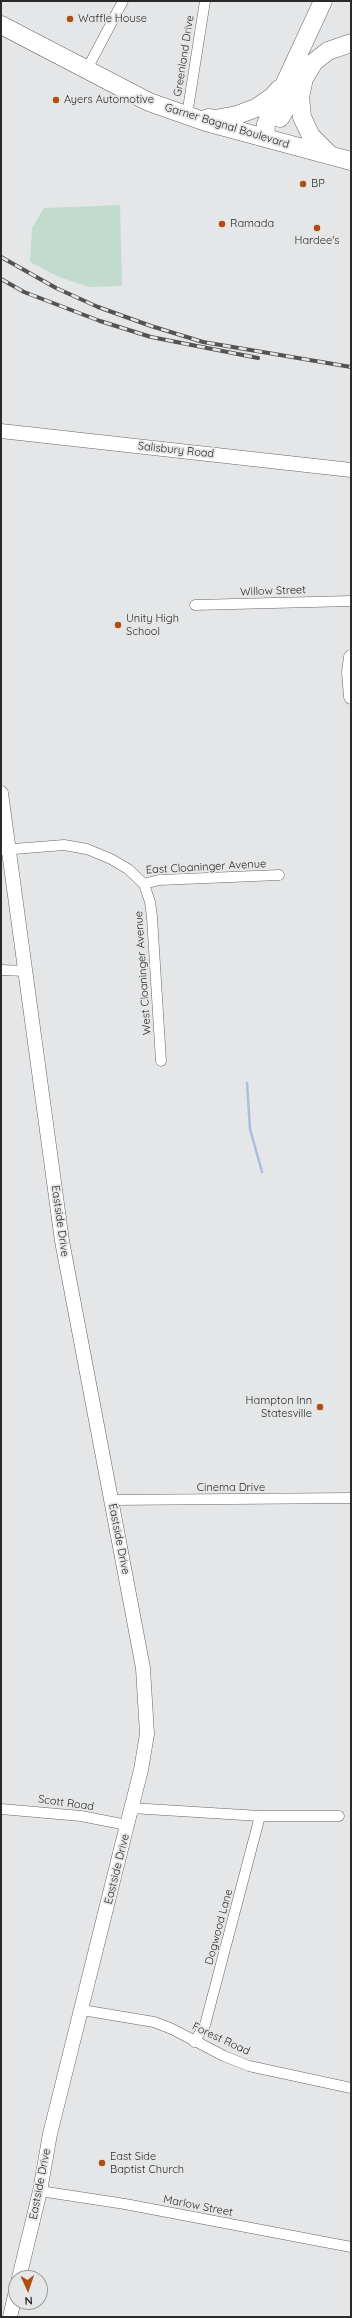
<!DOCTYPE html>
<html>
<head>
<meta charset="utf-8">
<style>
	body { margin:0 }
	#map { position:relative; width:352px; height:2318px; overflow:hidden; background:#e5e6e7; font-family:Quicksand,sans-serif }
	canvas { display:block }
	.frame { position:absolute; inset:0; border:2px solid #2a2a2a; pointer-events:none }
	.north { position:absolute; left:8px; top:2270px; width:40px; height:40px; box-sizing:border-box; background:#e5e6e7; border:1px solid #9a9b9b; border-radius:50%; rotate:177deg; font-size:11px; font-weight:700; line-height:16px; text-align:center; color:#2a2a2a }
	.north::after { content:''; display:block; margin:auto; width:14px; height:18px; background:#af4e10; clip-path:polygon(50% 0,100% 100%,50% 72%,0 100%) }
</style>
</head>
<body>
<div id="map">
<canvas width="352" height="2318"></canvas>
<div class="frame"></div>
<div class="north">N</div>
</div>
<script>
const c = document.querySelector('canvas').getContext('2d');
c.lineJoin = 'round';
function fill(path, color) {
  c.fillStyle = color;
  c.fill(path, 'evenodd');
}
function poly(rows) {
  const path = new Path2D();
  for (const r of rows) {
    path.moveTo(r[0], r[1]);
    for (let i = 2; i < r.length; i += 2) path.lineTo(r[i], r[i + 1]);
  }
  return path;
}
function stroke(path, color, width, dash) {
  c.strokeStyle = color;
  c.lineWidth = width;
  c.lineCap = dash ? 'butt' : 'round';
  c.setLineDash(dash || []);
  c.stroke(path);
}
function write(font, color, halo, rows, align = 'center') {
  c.font = font + ' Quicksand,sans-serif';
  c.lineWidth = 3.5;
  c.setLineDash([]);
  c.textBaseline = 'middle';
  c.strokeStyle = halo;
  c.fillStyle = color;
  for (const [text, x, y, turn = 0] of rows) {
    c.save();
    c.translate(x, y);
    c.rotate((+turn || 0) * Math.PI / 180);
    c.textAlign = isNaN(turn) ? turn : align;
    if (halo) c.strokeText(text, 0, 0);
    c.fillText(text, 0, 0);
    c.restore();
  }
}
const green = poly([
	[120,205,122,286,89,287,59,277,30,262,32,228,44,208]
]);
const stream = poly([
	[247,1083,250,1129,262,1172]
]);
const street = poly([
	[86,71,123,1],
	[187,115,205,1],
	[195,605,351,601],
	[1,850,64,845,87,849,111,859,128,869,144,884,159,880,279,875],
	[144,884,150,902,152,917,161,1061],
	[1,970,26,971],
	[111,1500,351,1498],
	[131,1808,260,1816,339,1816],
	[1,1809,81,1816,127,1825],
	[82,2010,154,2022,172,2029,224,2056,249,2066,351,2088],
	[194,2042,205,2025,260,1816],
	[40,2191,125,2204,351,2247]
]);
const secondary = poly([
	[1,431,351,470],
	[351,657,349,672,351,697],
	[1,793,62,1241,143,1668,147,1734,141,1770,127,1825,50,2134,40,2191,19,2278],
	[10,2317,16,2291]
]);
const highway = poly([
	[1,25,149,102,206,122,351,161],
	[303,83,300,97,302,117,311,136,330,155],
	[208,118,215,119,237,115,256,108,273,96,279,89],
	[280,118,314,62,328,51,351,43],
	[265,138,266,124,323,1]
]);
const rail = poly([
	[1,257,56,288,98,307,151,326,203,342,351,367],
	[1,279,24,292,100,321,151,337,258,358]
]);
const markers = [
	[70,19,4,"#af4e10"],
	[56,100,4,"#af4e10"],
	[303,184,4,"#af4e10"],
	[222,224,4,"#af4e10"],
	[317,228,4,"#af4e10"],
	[118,625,4,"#af4e10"],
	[320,1407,4,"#af4e10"],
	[102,2163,4,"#af4e10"]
];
const poiNames = [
	["Waffle House",78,19],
	["Ayers Automotive",64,100],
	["BP",311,184],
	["Ramada",230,224],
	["Hardee's",317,241,"center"],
	["Unity High",126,619],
	["School",126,632],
	["Hampton Inn",312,1401,"right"],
	["Statesville",312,1414,"right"],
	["East Side",110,2157],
	["Baptist Church",110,2170]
];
const streetNames = [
	["Greenland Drive",184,56,-81],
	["Garner Bagnal Boulevard",227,126,17],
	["Salisbury Road",176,450,6],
	["Willow Street",273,591,-2],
	["East Cloaninger Avenue",206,867,-3],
	["West Cloaninger Avenue",143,973,-94],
	["Eastside Drive",60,1221,82],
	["Cinema Drive",231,1488],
	["Eastside Drive",119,1539,79],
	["Scott Road",66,1803,8],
	["Eastside Drive",117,1869,-76],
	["Dogwood Lane",219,1927,-75],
	["Forest Road",221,2039,25],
	["Eastside Drive",40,2184,-79],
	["Marlow Street",198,2206,11]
];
fill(green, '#c1dcce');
stroke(stream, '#aabfde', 2.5);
stroke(street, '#656566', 11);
stroke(secondary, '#656566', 15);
stroke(highway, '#656566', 19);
stroke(street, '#fff', 10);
stroke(secondary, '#fff', 14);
stroke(highway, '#fff', 18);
stroke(rail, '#535353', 4);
stroke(rail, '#e5e6e7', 2.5, [8]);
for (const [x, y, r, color] of markers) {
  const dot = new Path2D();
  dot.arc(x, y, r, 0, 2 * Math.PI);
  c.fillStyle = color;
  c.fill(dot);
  stroke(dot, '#e5e6e7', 1.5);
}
write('11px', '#2a2a2a', '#e5e6e7', poiNames, 'left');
write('11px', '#2a2a2a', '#e5e6e7', streetNames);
</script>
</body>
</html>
